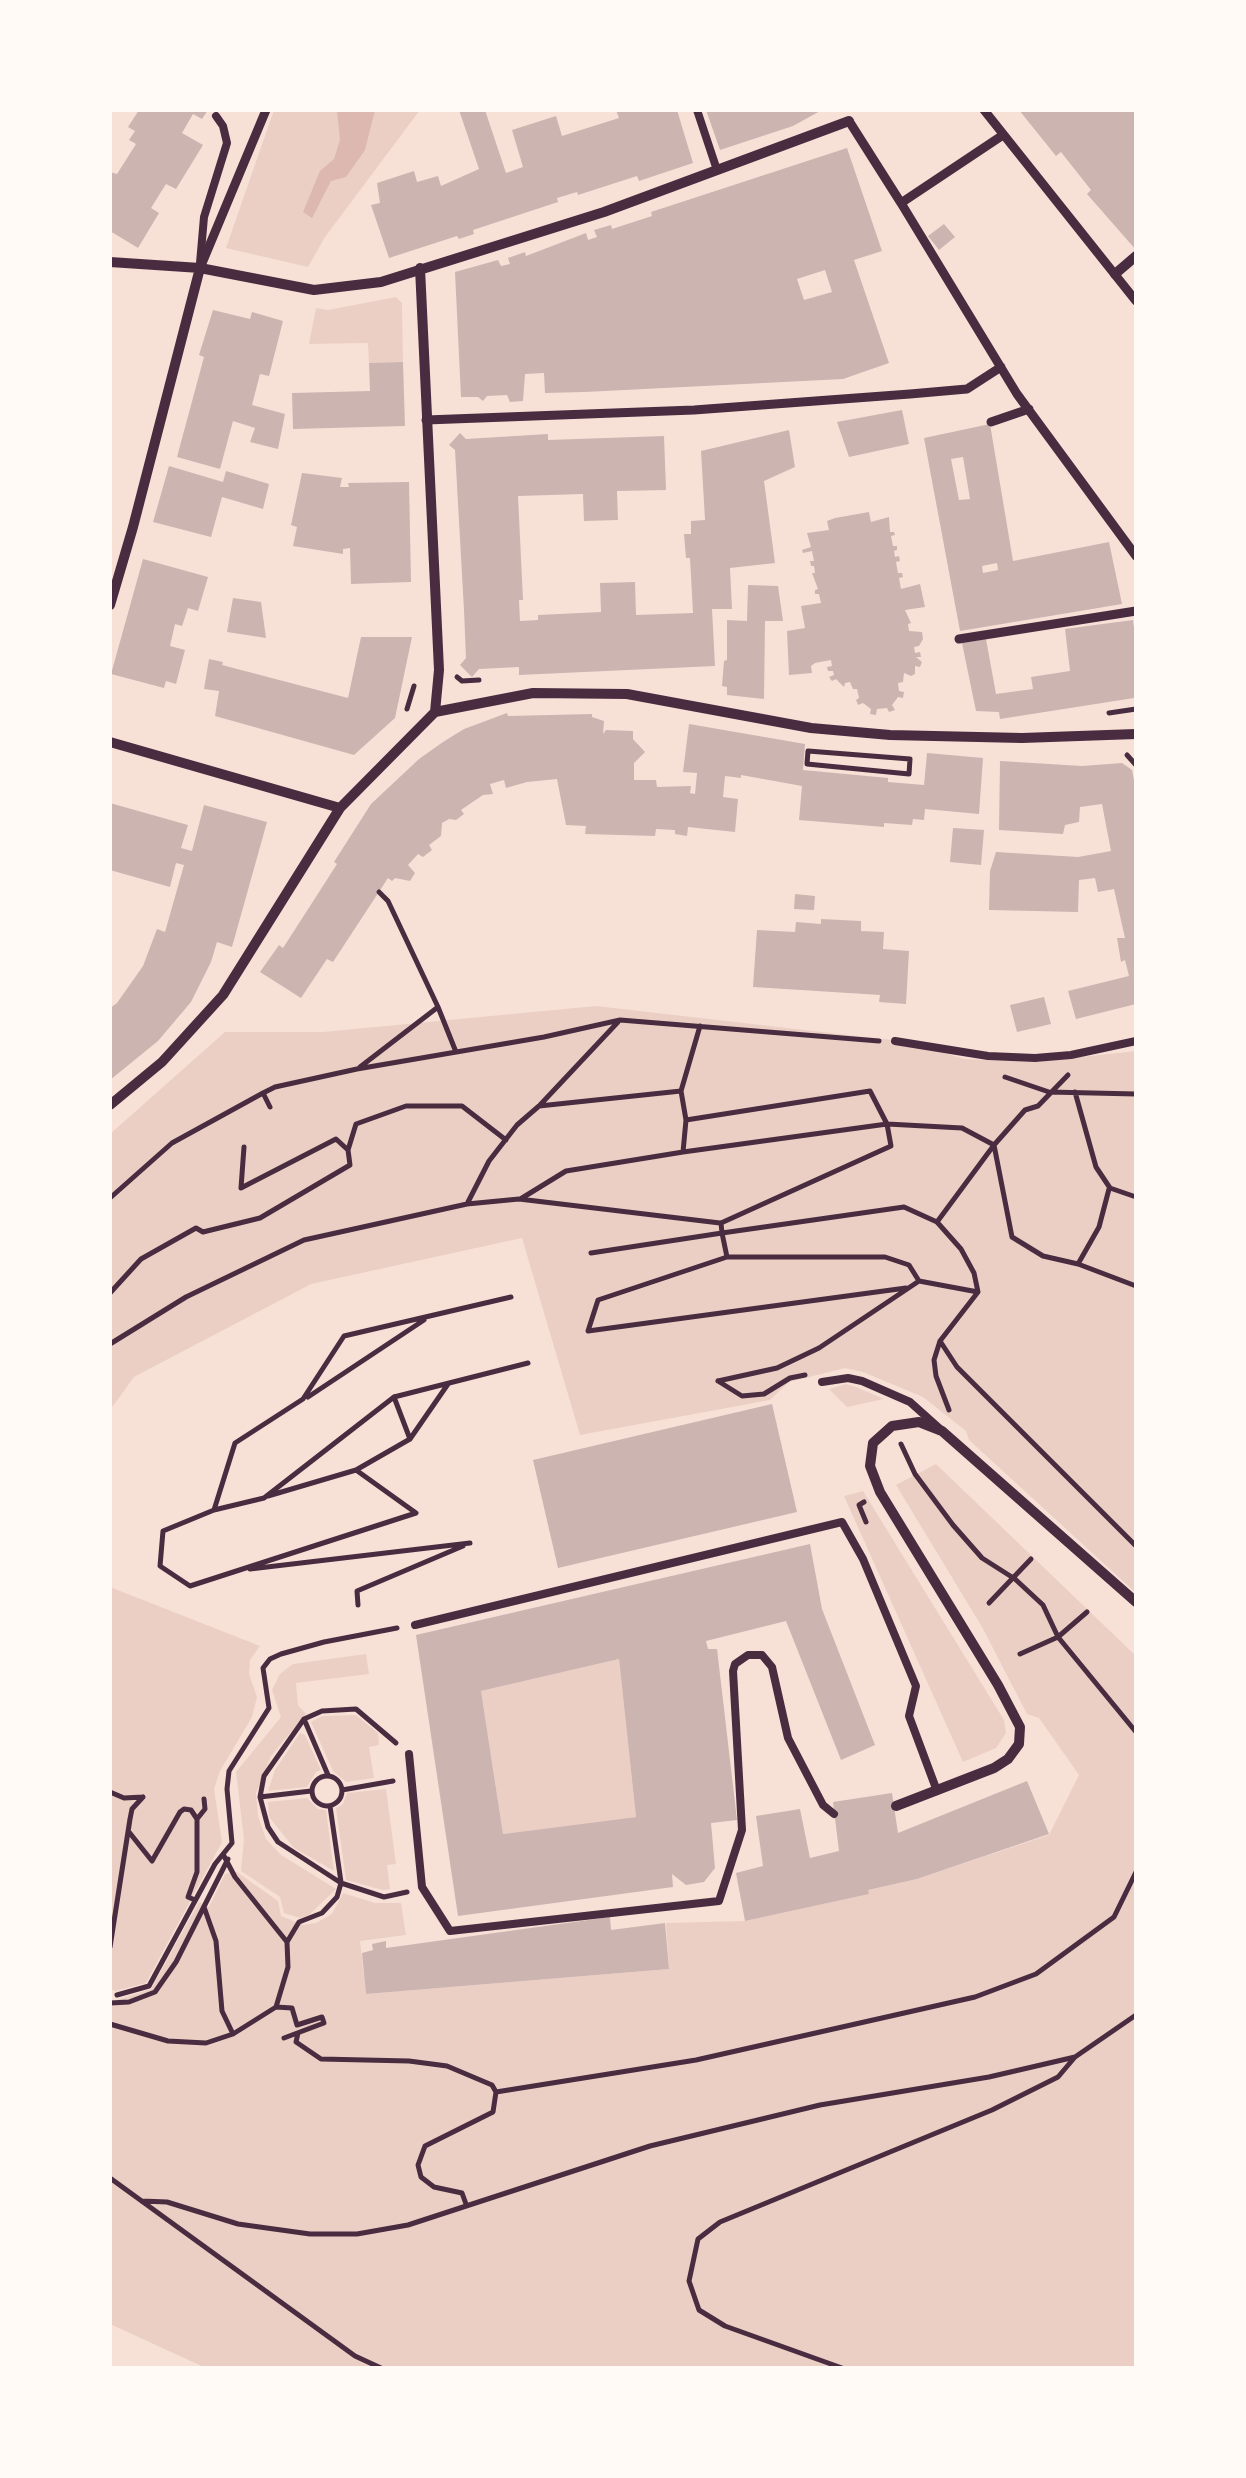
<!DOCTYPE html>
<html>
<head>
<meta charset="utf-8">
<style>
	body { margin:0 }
	#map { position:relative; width:1246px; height:2478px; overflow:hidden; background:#f7e1d7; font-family:Cabin,sans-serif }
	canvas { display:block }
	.frame { position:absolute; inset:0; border:112px solid #fffaf5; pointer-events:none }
</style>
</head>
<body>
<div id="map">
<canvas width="1246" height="2478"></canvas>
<div class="frame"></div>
</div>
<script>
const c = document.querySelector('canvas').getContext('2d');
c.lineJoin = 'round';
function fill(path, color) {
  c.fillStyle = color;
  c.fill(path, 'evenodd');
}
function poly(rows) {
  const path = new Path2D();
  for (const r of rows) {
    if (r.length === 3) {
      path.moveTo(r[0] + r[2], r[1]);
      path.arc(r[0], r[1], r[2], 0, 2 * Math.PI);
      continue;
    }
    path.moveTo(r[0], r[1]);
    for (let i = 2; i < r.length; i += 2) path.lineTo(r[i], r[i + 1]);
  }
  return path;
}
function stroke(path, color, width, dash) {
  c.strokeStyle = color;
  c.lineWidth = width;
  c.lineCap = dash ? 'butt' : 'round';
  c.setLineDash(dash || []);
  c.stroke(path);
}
const green = poly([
	[274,110,420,110,325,237,308,267,226,248],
	[396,297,402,303,403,362,369,363,368,343,309,344,316,308,328,310],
	[596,1006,909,1042,964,1059,1036,1062,1136,1051,1136,1593,969,1440,966,1431,923,1397,863,1372,845,1368,789,1382,770,1400,580,1435,522,1238,311,1284,134,1377,110,1410,110,1134,225,1032,323,1032],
	[846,1384,856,1387,884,1399,847,1407,829,1389],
	[936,1464,1136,1656,1136,2368,206,2368,110,2324,110,2002,151,1989,199,1902,209,1907,225,1874,237,1872,278,1901,281,1916,303,1925,316,1923,332,1914,343,1893,375,1903,401,1903,406,1935,360,1941,366,1994,669,1969,666,1923,745,1921,868,1894,868,1890,917,1879,1049,1835,1079,1775,1039,1718,1027,1714,982,1627,896,1485],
	[863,1491,1004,1720,1006,1733,996,1748,963,1762,844,1496],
	[110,1587,260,1646,250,1660,249,1674,257,1697,252,1717,220,1771,214,1789,222,1842,146,1983,115,1991,110,1988],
	[366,1654,369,1674,296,1683,298,1705,306,1714,271,1756,256,1793,258,1816,266,1839,281,1855,336,1889,309,1915,300,1918,284,1913,280,1897,241,1871,244,1839,236,1772,281,1717,272,1690,280,1674,293,1664],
	[619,1659,636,1817,503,1834,481,1691],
	[356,1715,378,1733,379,1745,369,1747,374,1778,346,1782,333,1771,311,1722,322,1716],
	[300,1733,305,1735,321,1770,316,1772,307,1787,268,1791,275,1770],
	[386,1789,396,1864,387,1865,390,1889,383,1890,346,1880,336,1808,343,1804,347,1793],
	[307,1798,318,1809,326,1810,334,1871,294,1848,269,1817,268,1802]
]);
const water = poly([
	[337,110,375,110,365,150,346,177,331,181,312,218,303,212,320,171,334,159,340,140]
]);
const building = poly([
	[139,110,208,110,202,119,193,114,182,133,203,145,176,189,166,184,151,208,159,213,138,248,110,231,110,172,117,174,136,144,129,140,135,131,128,127],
	[459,110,485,110,506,173,523,167,512,130,556,116,562,136,619,118,616,110,677,110,693,163,639,181,637,176,578,195,577,192,557,198,558,202,473,230,474,234,459,239,457,236,389,258,371,205,380,203,377,183,414,171,417,182,438,176,441,186,479,169],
	[706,110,822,110,793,126,720,150],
	[1019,110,1136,110,1136,250,1087,194,1091,190,1061,152,1056,156],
	[847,148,882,251,854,260,889,363,843,379,585,392,545,393,544,373,525,374,523,401,510,402,507,395,487,396,483,401,478,397,461,397,455,272,498,260,501,266,510,264,508,258,525,252,526,256,586,233,588,240,597,237,594,230,611,225,612,229,652,216,651,212],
	[825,270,832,292,804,300,797,279],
	[944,224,955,237,939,250,928,236],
	[213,310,250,319,252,312,283,321,269,376,260,374,252,405,285,414,278,449,250,442,255,428,233,421,220,469,177,457,204,357,199,355],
	[403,362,405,426,293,429,292,393,370,391,369,363],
	[902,410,909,444,849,457,837,422],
	[990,424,1013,561,1109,542,1122,604,960,631,924,438],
	[963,457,970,499,959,500,951,459],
	[997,563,998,570,983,573,982,566],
	[789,430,795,467,764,481,775,563,730,568,732,609,712,609,715,666,519,675,519,667,479,669,472,677,460,665,466,658,464,610,455,450,449,445,460,433,466,439,548,434,548,440,664,436,666,490,617,491,618,520,584,521,583,494,518,496,523,600,519,600,520,621,538,620,538,615,601,612,600,583,635,582,636,615,693,613,690,558,686,558,684,534,691,534,691,521,705,520,701,451],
	[169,466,223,482,226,471,269,484,263,509,222,497,211,537,153,522],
	[302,473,342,478,340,487,349,487,348,483,409,482,411,582,351,584,350,548,343,549,343,554,293,546,297,527,291,525],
	[869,512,871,522,889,517,890,532,894,532,895,535,891,536,893,546,897,546,897,550,894,551,895,557,899,556,900,561,896,562,898,573,902,573,903,577,899,578,901,589,920,584,925,607,905,610,911,623,908,624,909,631,922,632,923,639,919,646,914,647,915,653,920,652,921,657,916,657,922,662,920,667,915,666,915,674,911,676,904,673,903,682,898,683,899,691,904,692,903,698,898,697,892,705,895,710,889,712,887,708,877,709,876,715,870,714,871,709,863,703,858,705,856,700,859,698,857,689,853,689,850,682,845,683,844,687,836,679,832,681,829,677,834,675,833,671,828,671,827,667,832,666,831,660,815,663,811,666,812,673,789,675,787,631,805,628,801,606,821,603,819,594,815,594,815,590,818,589,812,573,815,573,814,566,811,566,810,561,814,561,812,551,803,553,802,550,811,547,807,533,829,530,827,521,835,518],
	[143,559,208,577,198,611,188,608,182,626,175,624,170,646,185,650,176,684,166,681,164,688,111,674],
	[748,585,778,586,783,621,765,621,764,699,727,695,727,687,722,686,724,661,727,660,727,620,747,621],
	[233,598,261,602,266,638,227,632],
	[1133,620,1136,643,1134,698,1000,719,999,712,976,711,962,643,986,639,996,694,1033,689,1031,677,1070,671,1065,629],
	[361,637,412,637,395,718,354,755,215,716,219,691,204,689,209,659,223,662,222,665,348,698],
	[507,713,508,716,592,714,592,717,604,721,603,734,606,730,633,731,633,739,645,752,634,763,634,780,656,780,657,787,691,786,690,793,695,794,697,773,683,772,689,724,805,744,803,770,888,778,888,782,924,785,927,753,983,758,979,814,925,809,924,820,913,819,912,825,884,823,884,827,799,820,802,786,741,775,741,778,725,776,723,797,738,799,735,832,688,827,687,836,675,834,675,830,656,829,655,836,585,834,586,826,566,825,557,779,527,782,506,788,504,780,490,784,493,794,483,795,461,810,464,814,456,820,449,819,442,823,441,836,429,845,432,850,423,857,418,854,408,865,415,873,410,881,395,878,392,881,388,878,333,962,327,959,301,998,260,972,279,945,283,948,312,903,337,864,334,862,371,804,419,759,443,742,464,729],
	[1000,761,1082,766,1122,763,1132,770,1136,790,1136,1004,1076,1019,1068,991,1129,976,1125,960,1121,962,1117,938,1125,938,1114,889,1098,892,1095,878,1079,880,1078,912,989,910,990,871,996,852,1078,857,1111,851,1102,804,1080,807,1079,822,1065,825,1063,834,999,830],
	[110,803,188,825,181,848,192,851,204,805,267,822,232,947,217,942,211,962,191,1002,158,1041,110,1080,110,1008,117,1003,143,966,157,929,165,932,184,865,176,863,170,887,110,870],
	[953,828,984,830,981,865,950,862],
	[795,894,815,896,814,910,794,909],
	[821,919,861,921,861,931,884,932,883,949,909,951,906,1004,879,1002,880,995,753,987,757,930,795,932,796,922,821,924],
	[1044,997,1051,1024,1017,1032,1010,1005],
	[772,1404,797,1512,558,1568,533,1460],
	[810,1544,822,1609,875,1745,841,1760,786,1621,706,1641,708,1649,717,1649,737,1820,711,1823,715,1868,704,1882,686,1885,672,1874,673,1887,458,1916,416,1635],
	[619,1659,636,1817,503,1834,481,1691],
	[1027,1781,1049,1834,917,1879,868,1890,869,1894,745,1921,736,1873,763,1866,756,1816,800,1809,810,1858,839,1851,833,1802,892,1793,898,1833],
	[610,1917,611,1930,665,1923,669,1969,366,1994,362,1953,373,1950,372,1944,386,1941,386,1948]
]);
const path = poly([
	[457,677,462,681,479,680],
	[407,709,414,686],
	[1109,713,1136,709],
	[808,751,910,759,909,774,807,764,808,751],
	[1127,755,1136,765],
	[438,1007,456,1052],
	[360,1067,438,1007,388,901,379,892],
	[1068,1075,1038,1106,1025,1110,994,1145,1012,1237,1043,1256,1078,1264,1136,1286],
	[1005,1077,1049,1092,1136,1094],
	[681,1091,700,1026],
	[1075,1092,1096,1167,1110,1188,1136,1197],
	[263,1093,270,1107],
	[540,1105,618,1022],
	[348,1150,356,1124,406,1106,462,1106,506,1140],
	[241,1188,244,1147],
	[110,1198,172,1143,263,1093,275,1087,357,1069,544,1037,620,1020,879,1041],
	[522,1198,566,1171,683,1152,686,1120,870,1091,887,1124,683,1152],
	[467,1204,489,1161,517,1125,539,1106,681,1091,686,1120],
	[937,1222,994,1145,962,1128,887,1124,891,1146,721,1223,722,1233,904,1207,937,1222,961,1249,974,1273,978,1292,940,1341,934,1360,936,1376,949,1410],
	[591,1253,722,1233,727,1257],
	[1078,1264,1099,1227,1109,1189],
	[906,1288,588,1331,598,1300,727,1257,885,1257,909,1265,919,1281],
	[110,1293,141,1259,196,1228,203,1232,260,1218,350,1165,348,1150,336,1139,241,1188],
	[940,1341,957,1367,1136,1546],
	[110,1344,186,1297,304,1240,467,1204,519,1199,720,1223],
	[718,1381,777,1368,819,1348,919,1281,978,1292],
	[718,1381,742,1396,764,1394,790,1378,805,1375],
	[308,1397,424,1320],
	[394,1397,410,1439,356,1470,416,1513,190,1586,160,1566,163,1531,214,1510,264,1498,394,1397],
	[394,1397,528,1363],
	[410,1439,448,1384],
	[901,1444,915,1474,953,1525,982,1558,1015,1579,1043,1605,1058,1637,1136,1732],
	[268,1496,356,1470],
	[864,1502,859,1505,866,1522],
	[214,1510,235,1443,303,1399,344,1336,511,1297],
	[250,1569,470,1543],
	[989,1603,1031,1559],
	[358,1605,357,1591,463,1546],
	[1020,1654,1058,1637,1087,1612],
	[304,1719,328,1775],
	[327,1791,15],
	[342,1790,393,1781],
	[110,1792,124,1798,143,1797],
	[260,1797,311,1791],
	[330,1806,341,1882],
	[197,1819,205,1809,204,1799],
	[129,1832,152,1861,180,1812,184,1809,191,1810,197,1819,197,1872,188,1897,195,1900],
	[341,1883,278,1842,268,1827,260,1797,264,1776,304,1719,322,1711,356,1709,396,1743],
	[204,1907,216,1941,222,2011,233,2034],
	[287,1942,299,1922,322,1913,337,1897,341,1883,384,1897,407,1892],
	[110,1947,130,1819,132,1809,143,1797],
	[117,1995,149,1986,215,1864,232,1843,227,1789,229,1771,269,1708,263,1668,270,1659,281,1654,324,1642,397,1628],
	[110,2003,129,2002,155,1992,176,1962,228,1859],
	[276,2007,292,2008,297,2025,322,2017],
	[110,2024,168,2041,206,2043,233,2034,276,2007,288,1967,287,1942,235,1877,224,1856],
	[298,2033,296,2042,321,2059,409,2061,447,2066,492,2085,496,2092],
	[284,2038,324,2023,322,2017],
	[110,2178,355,2356,381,2368],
	[142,2201,167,2202,238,2224,310,2234,357,2234,408,2225,650,2146,820,2105,989,2077,1075,2057],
	[466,2204,462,2193,434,2187,421,2177,418,2165,425,2146,493,2112,496,2092,696,2060,975,1997,1036,1974,1114,1917,1136,1872],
	[842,2368,725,2326,699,2310,689,2281,698,2239,720,2222,992,2110,1058,2077,1075,2057,1136,2015]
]);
const service = poly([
	[697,110,717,170],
	[200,263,204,217,227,143,223,126,216,116],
	[895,1041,988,1056,1035,1058,1071,1055,1136,1041],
	[822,1382,848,1378,862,1381,910,1402,939,1428],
	[415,1625,842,1522,863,1559,916,1686,909,1716,937,1791],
	[409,1754,422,1887,450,1931,719,1901,742,1830,733,1671,735,1664,748,1655,762,1655,772,1667,788,1738,823,1805,834,1814]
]);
const pedestrian = poly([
	[984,110,1136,301],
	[849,121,901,203],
	[1003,135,901,203,1017,394,1136,556],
	[200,268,266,110],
	[426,420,694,410,910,394,967,389,1001,367],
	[991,422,1029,409],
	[959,639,1136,611]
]);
const minor = poly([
	[110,262,200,268,314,290,381,282,604,212,849,121],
	[420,268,439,670,435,712],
	[1115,274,1136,256],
	[110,605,133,527,200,268],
	[110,742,340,808],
	[110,1105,162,1062,223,995,340,808,435,712,533,693,627,694,811,728,890,735,1022,738,1136,734],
	[896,1806,994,1768,1008,1759,1019,1744,1020,1727,998,1685,880,1492,870,1466,873,1443,892,1426,919,1422,942,1431,1136,1602]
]);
fill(green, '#ebcfc5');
fill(water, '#dcb8b0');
fill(building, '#ccb4b1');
stroke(path, '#4a2c40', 5);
stroke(service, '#4a2c40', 8);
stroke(pedestrian, '#4a2c40', 9);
stroke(minor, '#4a2c40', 10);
</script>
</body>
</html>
